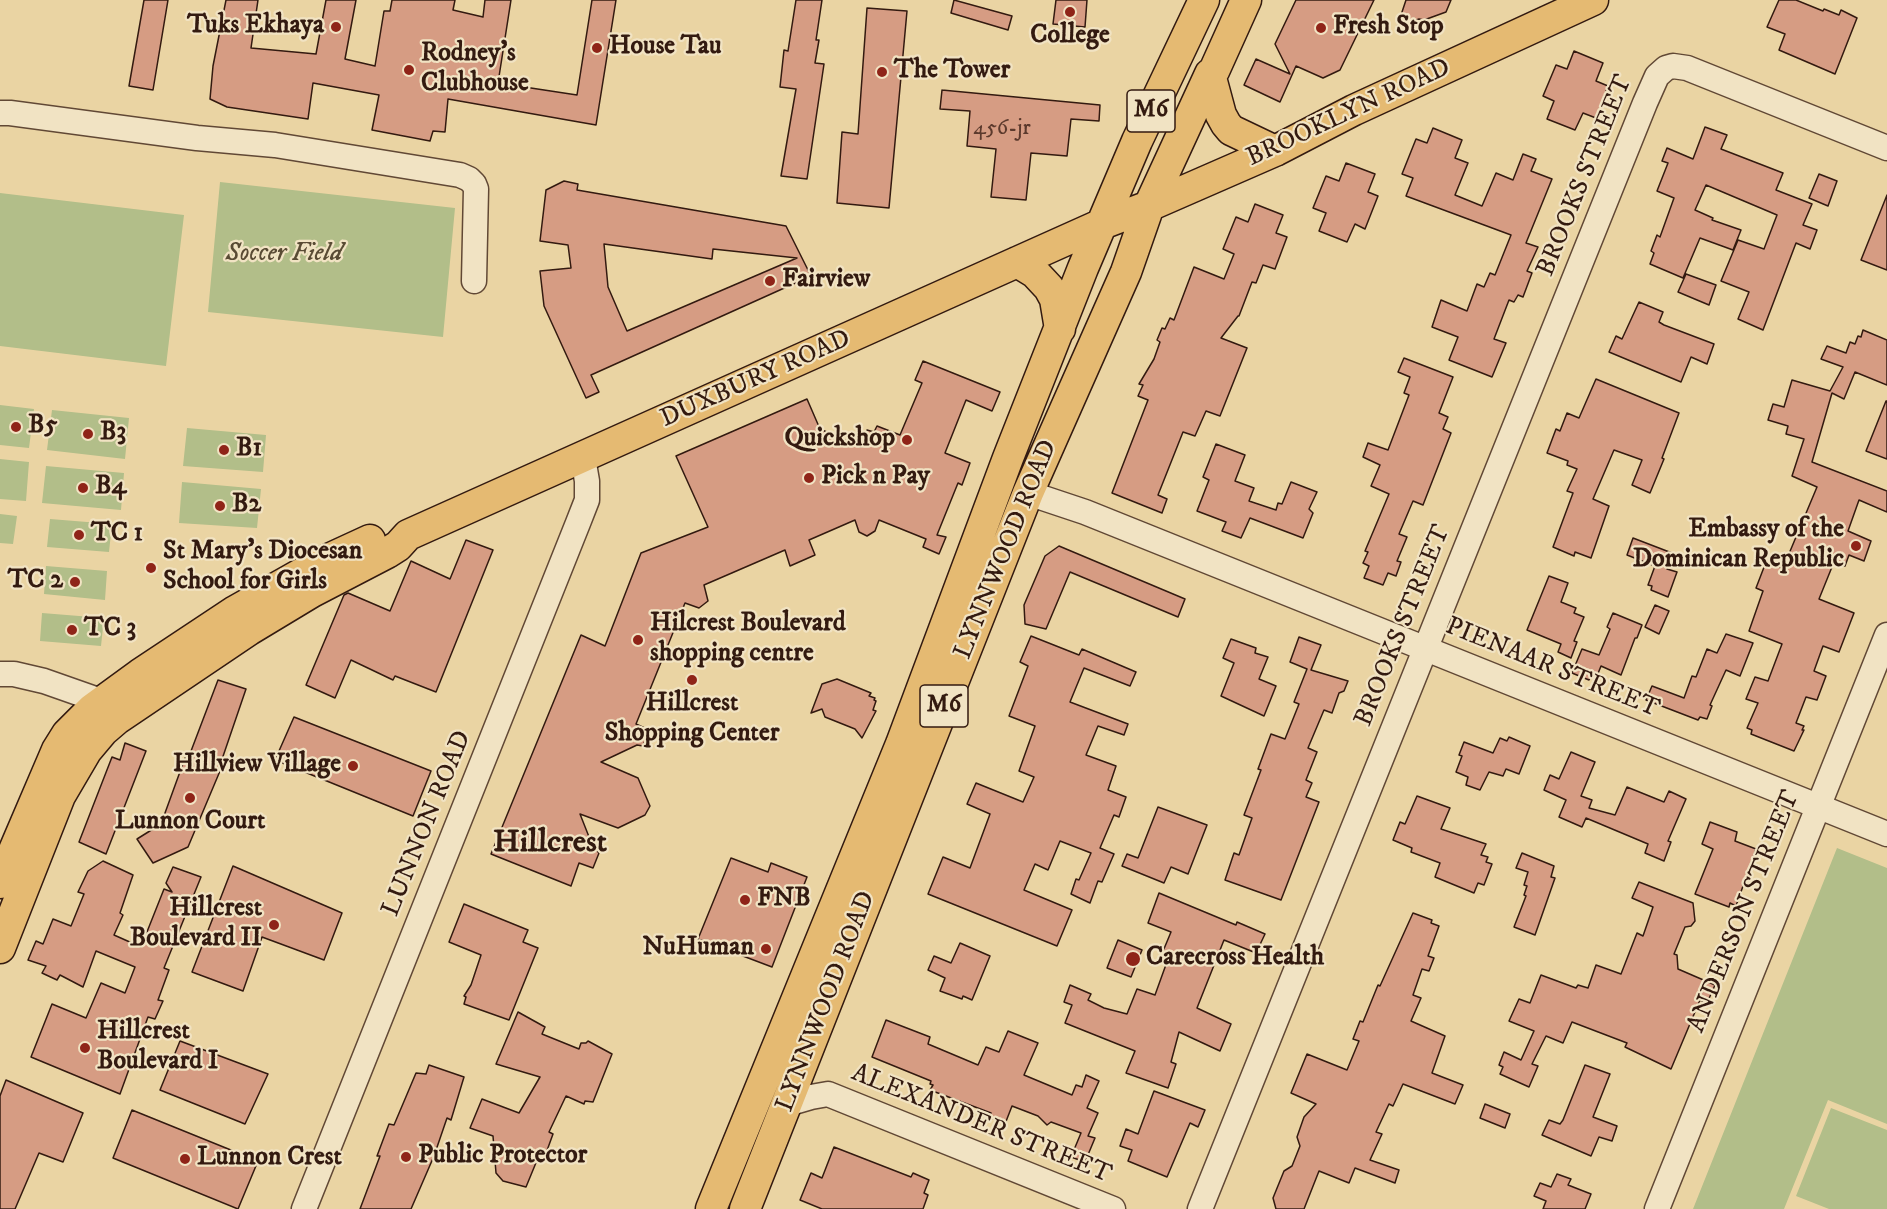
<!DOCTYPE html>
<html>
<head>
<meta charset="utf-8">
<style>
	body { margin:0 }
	canvas { display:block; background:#ead4a3 }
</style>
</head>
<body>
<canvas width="1887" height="1209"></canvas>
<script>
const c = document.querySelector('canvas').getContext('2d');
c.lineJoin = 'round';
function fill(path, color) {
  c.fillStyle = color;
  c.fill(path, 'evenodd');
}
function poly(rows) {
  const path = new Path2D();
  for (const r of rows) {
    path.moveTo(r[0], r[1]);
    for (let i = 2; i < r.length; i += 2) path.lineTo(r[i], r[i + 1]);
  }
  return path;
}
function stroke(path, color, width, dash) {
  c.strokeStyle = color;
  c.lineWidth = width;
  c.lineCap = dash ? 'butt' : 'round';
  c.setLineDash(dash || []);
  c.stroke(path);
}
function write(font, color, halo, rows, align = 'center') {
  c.font = font + ' "IM FELL DW Pica",serif';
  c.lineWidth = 4.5;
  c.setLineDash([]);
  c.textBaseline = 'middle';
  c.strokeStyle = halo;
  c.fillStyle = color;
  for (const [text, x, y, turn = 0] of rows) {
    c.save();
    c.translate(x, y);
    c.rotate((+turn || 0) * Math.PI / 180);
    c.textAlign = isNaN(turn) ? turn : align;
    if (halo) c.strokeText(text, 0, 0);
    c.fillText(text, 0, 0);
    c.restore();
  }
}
const green = poly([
	[220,182,455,208,443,337,208,312],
	[0,193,184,215,166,366,0,346],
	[0,405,34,409,29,448,0,445],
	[52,410,129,418,125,459,47,450],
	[187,428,266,435,263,472,183,466],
	[0,459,29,462,26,501,0,499],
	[46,466,124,473,121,510,42,503],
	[182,482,261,489,257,528,179,523],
	[0,514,17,516,13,544,0,543],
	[50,519,112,524,109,552,47,547],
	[46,566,107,571,105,600,44,594],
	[42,613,104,618,101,646,40,641],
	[1837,848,1887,868,1887,1124,1828,1100,1784,1209,1693,1209],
	[1831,1108,1887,1130,1887,1209,1829,1209,1796,1196]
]);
const building = poly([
	[144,0,168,0,153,90,129,86,144,0],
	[226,0,258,0,251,48,316,54,326,0,356,0,345,59,375,66,384,11,390,11,392,0,455,0,453,10,483,17,485,0,511,0,498,83,577,95,592,0,616,0,596,125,448,99,445,132,433,131,430,141,372,130,379,95,313,83,308,119,227,107,210,99,213,66,226,0],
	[796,0,822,0,816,40,819,40,815,63,824,64,807,179,781,176,796,89,780,87,784,50,788,51,796,0],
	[954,0,1012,16,1008,30,951,13,954,0],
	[1056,0,1087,0,1085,27,1053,24,1056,0],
	[1296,0,1374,0,1340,70,1323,78,1296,66,1280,102,1244,85,1256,59,1290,74,1275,44,1296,0],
	[1406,0,1451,0,1446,12,1424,20,1419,19,1397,27,1406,0],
	[1779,0,1796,0,1823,11,1824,9,1839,15,1841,10,1857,18,1835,74,1779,50,1785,34,1767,27,1779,0],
	[867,8,907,11,889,208,837,203,842,132,858,134,867,8],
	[1574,51,1603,63,1596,81,1608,86,1596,118,1583,113,1575,130,1547,119,1554,101,1543,96,1556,65,1567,69,1574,51],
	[942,90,1100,105,1099,121,1071,119,1067,156,1031,153,1026,200,991,197,996,149,967,146,970,111,940,109,942,90],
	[1705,127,1727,135,1721,149,1783,173,1776,190,1812,204,1803,225,1817,230,1810,249,1796,243,1763,330,1738,319,1749,292,1721,281,1738,240,1764,249,1777,215,1706,185,1695,210,1713,218,1712,220,1741,230,1733,250,1700,238,1683,278,1650,264,1654,253,1651,251,1657,235,1660,237,1674,198,1657,191,1668,163,1662,161,1667,148,1693,159,1705,127],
	[1433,128,1462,140,1455,158,1468,163,1455,195,1482,206,1496,173,1513,180,1523,154,1536,159,1531,171,1552,179,1526,243,1538,247,1527,271,1532,273,1523,297,1518,295,1514,302,1509,300,1494,339,1506,343,1492,377,1449,360,1458,337,1432,327,1441,300,1467,311,1477,284,1484,287,1490,273,1495,275,1511,235,1406,196,1413,178,1402,174,1416,139,1427,143,1433,128],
	[1346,163,1375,174,1368,192,1378,196,1365,229,1355,224,1347,242,1319,231,1326,213,1313,208,1326,176,1339,181,1346,163],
	[1819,174,1837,181,1828,206,1809,198,1819,174],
	[564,181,578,184,577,190,786,226,811,276,591,375,599,392,586,398,544,306,540,271,571,268,568,245,540,241,546,190,564,181],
	[604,244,712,259,713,249,797,258,627,331,608,287,604,244],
	[1887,195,1887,270,1861,260,1887,195],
	[1255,204,1283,215,1276,233,1287,237,1275,269,1263,265,1256,283,1252,282,1239,316,1238,316,1221,338,1247,348,1220,416,1206,411,1195,436,1183,432,1158,495,1167,499,1162,513,1112,493,1148,400,1138,396,1143,385,1139,384,1154,359,1160,342,1157,340,1162,328,1165,329,1170,318,1174,320,1194,267,1224,279,1234,254,1223,249,1236,217,1248,222,1255,204],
	[1686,274,1716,285,1709,305,1678,292,1686,274],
	[1639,302,1663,312,1659,322,1664,325,1714,344,1707,364,1691,357,1681,382,1609,352,1616,336,1622,339,1639,302],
	[1863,330,1887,340,1887,385,1855,372,1844,399,1832,393,1812,462,1887,491,1887,512,1859,500,1848,531,1871,541,1864,561,1849,555,1845,566,1834,562,1819,599,1854,613,1839,652,1823,646,1814,671,1826,676,1817,700,1806,697,1796,723,1804,726,1802,730,1804,730,1794,751,1751,734,1752,730,1747,728,1758,703,1746,699,1755,677,1768,681,1782,644,1749,631,1763,591,1756,588,1766,562,1783,568,1817,487,1792,476,1804,439,1786,434,1788,426,1768,420,1773,404,1784,407,1792,380,1830,391,1843,367,1821,359,1827,346,1846,353,1850,342,1855,344,1858,336,1861,337,1863,330],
	[1404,358,1453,377,1439,413,1448,417,1443,429,1451,433,1423,505,1413,501,1399,534,1407,537,1397,561,1401,562,1396,576,1388,573,1383,585,1364,578,1369,566,1363,563,1368,552,1365,551,1389,494,1371,486,1380,465,1363,457,1368,443,1388,450,1409,395,1404,393,1410,377,1398,372,1404,358],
	[923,361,1000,392,992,411,966,400,945,453,970,463,962,485,958,483,937,535,946,537,939,554,923,547,926,539,879,520,875,531,867,536,859,532,855,520,809,540,815,555,790,566,785,550,704,585,708,601,699,608,685,603,636,724,649,730,643,746,637,745,601,762,638,778,650,806,645,815,618,828,580,814,593,847,599,853,593,868,579,863,571,886,491,854,581,635,605,646,641,553,708,527,676,456,807,399,820,429,861,447,867,430,874,432,877,426,900,435,922,383,915,380,923,361],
	[1596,379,1679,413,1662,458,1664,459,1650,493,1632,485,1642,460,1614,450,1593,499,1609,506,1591,558,1575,552,1574,556,1553,547,1573,493,1567,491,1577,469,1567,465,1568,461,1547,453,1556,429,1560,431,1567,413,1579,418,1596,379],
	[1886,401,1887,401,1887,459,1866,451,1886,401],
	[1216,444,1245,455,1235,481,1254,488,1249,501,1276,510,1278,503,1282,504,1291,482,1317,492,1309,509,1313,513,1303,538,1250,518,1241,538,1222,531,1226,522,1197,511,1209,480,1203,477,1216,444],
	[1633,538,1672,553,1667,569,1677,572,1668,597,1651,590,1652,586,1648,585,1655,566,1627,555,1633,538],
	[466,540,493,550,436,692,395,676,393,680,351,660,335,698,306,685,344,595,348,593,390,611,411,561,450,579,466,540],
	[1059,546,1185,599,1178,617,1070,572,1046,629,1025,624,1024,605,1045,556,1059,546],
	[1549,576,1568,583,1561,602,1576,608,1574,613,1584,617,1574,641,1577,642,1571,658,1558,652,1561,644,1527,630,1549,576],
	[1655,605,1669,611,1659,634,1645,627,1655,605],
	[1613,613,1642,625,1637,638,1635,638,1621,675,1601,666,1597,676,1592,674,1589,680,1572,673,1582,649,1599,655,1610,629,1607,627,1613,613],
	[1726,634,1753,643,1740,676,1726,670,1710,705,1712,706,1707,719,1700,717,1698,720,1646,700,1652,686,1684,698,1692,676,1696,677,1707,649,1717,653,1726,634],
	[1031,636,1079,655,1082,649,1136,672,1130,686,1084,668,1070,702,1128,724,1124,735,1098,726,1086,755,1116,766,1108,790,1126,797,1119,817,1114,815,1100,848,1114,854,1102,882,1098,881,1090,903,1071,894,1076,879,1079,880,1091,853,1060,841,1048,870,1035,864,1024,890,1072,910,1057,946,928,894,943,857,970,868,990,814,967,804,976,783,1023,802,1034,777,1019,771,1035,726,1009,716,1028,666,1020,662,1031,636],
	[1299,637,1321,645,1311,670,1348,681,1344,691,1339,693,1332,713,1324,710,1308,748,1317,752,1306,780,1312,783,1306,797,1319,802,1281,900,1225,880,1234,853,1239,855,1252,818,1244,815,1261,770,1258,769,1271,734,1285,739,1299,704,1294,702,1307,669,1290,662,1299,637],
	[1231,639,1256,648,1255,653,1268,657,1259,679,1276,686,1264,716,1221,696,1234,663,1223,658,1231,639],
	[837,679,871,693,869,696,875,698,874,700,876,701,873,710,876,711,862,738,855,729,825,717,822,709,811,713,822,684,837,679],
	[218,680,246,689,218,771,220,771,188,847,153,863,137,839,161,824,185,758,188,759,218,680],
	[294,717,431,771,413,816,275,760,294,717],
	[1509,737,1530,746,1519,774,1506,769,1503,776,1489,772,1480,790,1466,785,1468,777,1456,772,1462,756,1459,755,1464,742,1493,753,1500,738,1507,741,1509,737],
	[125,743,146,751,106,854,79,842,112,757,120,760,125,743],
	[1571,752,1595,762,1581,796,1592,800,1589,808,1615,815,1627,787,1664,802,1669,791,1686,799,1668,841,1671,842,1664,861,1645,853,1648,844,1586,818,1582,827,1559,817,1566,800,1544,790,1550,775,1559,779,1571,752],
	[1417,796,1450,808,1441,829,1486,844,1481,855,1488,857,1486,862,1492,864,1484,885,1478,883,1474,893,1435,877,1440,863,1411,852,1412,848,1393,840,1400,822,1405,824,1417,796],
	[1158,807,1207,825,1188,874,1171,867,1164,883,1122,866,1127,854,1138,858,1158,807],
	[1710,822,1737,832,1735,841,1756,849,1736,906,1730,903,1729,907,1695,894,1713,849,1702,844,1710,822],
	[1522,853,1554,866,1551,877,1555,878,1535,935,1514,927,1526,896,1524,895,1527,886,1524,885,1528,872,1516,868,1522,853],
	[731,858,768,872,771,863,807,877,772,967,698,939,731,858],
	[103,861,133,875,120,913,123,915,114,935,141,947,164,889,172,892,166,883,173,867,201,877,164,968,169,970,158,1000,163,1001,155,1019,148,1017,120,1094,31,1057,52,1004,86,1018,101,983,125,993,135,967,96,951,83,987,60,975,57,980,42,973,46,966,28,960,36,941,43,944,53,919,71,926,84,894,78,892,88,871,103,861],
	[233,866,342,913,324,960,262,937,243,991,192,972,233,866],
	[1639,882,1693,903,1695,921,1691,926,1685,927,1674,954,1677,955,1678,969,1715,985,1707,1003,1700,1000,1671,1069,1625,1047,1627,1043,1572,1022,1563,1043,1546,1036,1532,1064,1538,1066,1529,1087,1500,1074,1503,1067,1499,1065,1504,1052,1521,1060,1534,1031,1509,1021,1519,999,1530,1003,1541,975,1576,988,1578,985,1588,988,1596,965,1621,974,1637,933,1643,936,1653,907,1632,898,1639,882],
	[1159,893,1236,925,1237,922,1265,934,1256,953,1224,940,1197,1008,1231,1024,1220,1051,1179,1032,1171,1062,1176,1064,1168,1088,1126,1073,1135,1051,1065,1023,1072,1005,1064,1002,1070,985,1091,994,1088,1000,1104,1008,1127,1014,1137,989,1155,995,1168,959,1161,956,1171,932,1148,923,1159,893],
	[464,904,528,930,523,942,538,948,509,1020,464,1004,466,997,464,996,471,985,481,955,449,942,464,904],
	[1413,913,1432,920,1431,923,1439,926,1428,956,1434,958,1429,971,1422,969,1413,995,1421,998,1411,1021,1445,1036,1432,1073,1463,1085,1455,1104,1403,1084,1393,1106,1389,1104,1376,1132,1382,1134,1370,1160,1399,1170,1395,1183,1355,1168,1349,1183,1319,1171,1304,1209,1276,1209,1273,1198,1284,1171,1292,1166,1300,1146,1297,1137,1304,1117,1316,1104,1291,1093,1307,1054,1347,1070,1359,1041,1353,1039,1360,1021,1363,1022,1378,985,1380,986,1413,913],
	[1118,940,1142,950,1131,977,1107,968,1118,940],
	[960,943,990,956,972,1000,963,996,962,999,940,991,945,978,928,970,934,956,951,963,960,943],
	[518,1012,545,1027,542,1034,579,1049,581,1043,586,1043,588,1041,612,1054,593,1102,585,1101,584,1104,566,1096,549,1132,553,1134,545,1156,540,1153,526,1187,503,1181,496,1173,493,1136,470,1128,482,1099,519,1113,540,1077,496,1064,518,1012],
	[886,1020,930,1037,928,1044,978,1065,986,1047,999,1052,1008,1031,1038,1043,1024,1075,1072,1095,1076,1085,1082,1087,1086,1075,1099,1081,1087,1108,1098,1113,1088,1136,1095,1138,1085,1162,1071,1157,1081,1133,1051,1122,1047,1125,1038,1116,1012,1106,1005,1124,989,1117,991,1113,930,1090,933,1085,930,1084,931,1081,872,1057,886,1020],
	[180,1041,268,1074,245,1124,160,1090,180,1041],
	[429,1065,464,1077,451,1120,447,1118,434,1156,411,1209,360,1209,380,1156,377,1156,389,1124,394,1125,416,1073,426,1074,429,1065],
	[1585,1065,1610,1074,1593,1117,1617,1126,1612,1141,1599,1137,1591,1156,1542,1135,1549,1120,1560,1124,1563,1120,1585,1065],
	[6,1080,83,1113,63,1162,39,1153,15,1209,0,1209,0,1096,6,1080],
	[1154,1091,1205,1110,1198,1127,1190,1123,1167,1177,1128,1161,1132,1150,1120,1146,1126,1129,1138,1134,1154,1091],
	[1485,1104,1510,1114,1505,1128,1480,1118,1485,1104],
	[132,1110,258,1161,238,1209,113,1158,132,1110],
	[834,1147,911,1177,913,1173,929,1180,924,1193,928,1195,923,1209,822,1209,800,1200,811,1173,822,1178,834,1147],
	[1557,1174,1571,1179,1568,1185,1591,1194,1585,1209,1543,1209,1546,1201,1534,1196,1540,1183,1551,1187,1557,1174]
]);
const minor = poly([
	[0,113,10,113,197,138,275,145,460,175,469,179,474,184,476,189,474,281],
	[1028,493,1085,512,1887,834],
	[0,674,14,674,44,681,101,701],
	[787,1104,811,1097,828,1094,1113,1209],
	[304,1209,578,523,587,500,587,481,583,458],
	[1200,1209,1645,103,1657,76,1666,68,1673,66,1687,68,1887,148],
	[1657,1209,1887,635]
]);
const major = poly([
	[1210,74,1221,115,1226,124,1231,130,1275,151],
	[1017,262,1035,273,1049,288,1055,299,1060,329],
	[0,883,57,750,67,734,92,709,140,674,235,611,320,563,370,540],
	[0,948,60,796,87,750,103,731,117,719,249,630,312,592,387,553,398,546,408,535,1102,224,1149,206,1275,151,1354,110,1593,0],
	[711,1209,901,744,1008,458,1083,268,1137,141,1204,0],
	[745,1209,1028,493,1126,272,1149,206,1210,74,1214,71,1246,0]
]);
const markers = [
	[1070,12,6,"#8f2418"],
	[336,27,6,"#8f2418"],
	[1321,28,6,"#8f2418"],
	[597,48,6,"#8f2418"],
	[409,70,6,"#8f2418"],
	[882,72,6,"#8f2418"],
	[770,281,6,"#8f2418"],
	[16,427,6,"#8f2418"],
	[88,434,6,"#8f2418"],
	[907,440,6,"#8f2418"],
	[224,450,6,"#8f2418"],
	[809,478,6,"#8f2418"],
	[83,488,6,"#8f2418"],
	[220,506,6,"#8f2418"],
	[79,535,6,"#8f2418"],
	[1856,546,6,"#8f2418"],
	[151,568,6,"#8f2418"],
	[75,582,6,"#8f2418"],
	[72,630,6,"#8f2418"],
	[638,640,6,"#8f2418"],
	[692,680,6,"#8f2418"],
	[353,766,6,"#8f2418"],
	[190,798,6,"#8f2418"],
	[745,900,6,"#8f2418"],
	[274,925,6,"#8f2418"],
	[766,949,6,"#8f2418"],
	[1133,959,8,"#8f2418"],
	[85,1048,6,"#8f2418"],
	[406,1157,6,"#8f2418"],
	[185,1159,6,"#8f2418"]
];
const numberNames = [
	["456-jr",1002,129]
];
const shields = [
	[1151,111,48],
	[944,706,48]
];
const shieldNames = [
	["M6",1151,111],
	["M6",944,706]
];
const poiNames = [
	["Tuks Ekhaya",324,27,"right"],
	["Fresh Stop",1333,28],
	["College",1070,37,"center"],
	["House Tau",609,48],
	["Rodney's",421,55],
	["Clubhouse",421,85],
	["The Tower",894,72],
	["Fairview",782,281],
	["B5",28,427],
	["B3",100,434],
	["Quickshop",895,440,"right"],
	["B1",236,450],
	["Pick n Pay",821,478],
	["B4",95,488],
	["B2",232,506],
	["Embassy of the",1844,531,"right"],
	["Dominican Republic",1844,561,"right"],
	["TC 1",91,535],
	["St Mary's Diocesan",163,553],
	["School for Girls",163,583],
	["TC 2",63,582,"right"],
	["Hilcrest Boulevard",650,625],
	["shopping centre",650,655],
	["TC 3",84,630],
	["Hillcrest",692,705,"center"],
	["Shopping Center",692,735,"center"],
	["Hillview Village",341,766,"right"],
	["Lunnon Court",190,823,"center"],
	["FNB",757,900],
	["Hillcrest",262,910,"right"],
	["Boulevard II",262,940,"right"],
	["NuHuman",754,949,"right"],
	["Carecross Health",1146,959],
	["Hillcrest",97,1033],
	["Boulevard I",97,1063],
	["Public Protector",418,1157],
	["Lunnon Crest",197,1159]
];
const streetNames = [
	["BROOKLYN ROAD",1349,114,-25],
	["BROOKS STREET",1586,176,-68],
	["DUXBURY ROAD",756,380,-24],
	["LYNNWOOD ROAD",1007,550,-68],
	["BROOKS STREET",1404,626,-68],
	["PIENAAR STREET",1552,669,22],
	["LUNNON ROAD",428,824,-68],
	["ANDERSON STREET",1745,912,-68],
	["LYNNWOOD ROAD",827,1002,-69],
	["ALEXANDER STREET",981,1125,22]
];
const parkNames = [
	["Soccer Field",284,255]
];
const districtNames = [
	["Hillcrest",550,844]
];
fill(green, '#b2be89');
fill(building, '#d69c83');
stroke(building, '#331a10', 1.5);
stroke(minor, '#614835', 27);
stroke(major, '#331a10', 33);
stroke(minor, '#f1e3c3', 24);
stroke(major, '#e5ba72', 30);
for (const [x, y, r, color] of markers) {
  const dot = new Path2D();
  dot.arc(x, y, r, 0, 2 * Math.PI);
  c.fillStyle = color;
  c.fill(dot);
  stroke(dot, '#f1e3c3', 2);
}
write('22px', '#5c3a2d', null, numberNames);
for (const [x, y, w] of shields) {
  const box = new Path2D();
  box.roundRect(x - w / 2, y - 21, w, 42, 4.5);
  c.fillStyle = '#f1e3c3';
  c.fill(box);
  stroke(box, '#331a10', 1.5);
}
write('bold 24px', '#331a10', null, shieldNames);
write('bold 26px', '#331a10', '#f1e3c3', poiNames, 'left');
write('26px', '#331a10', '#f1e3c3', streetNames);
write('italic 26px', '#594b34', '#f1e3c3', parkNames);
write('bold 32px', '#331a10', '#f1e3c3', districtNames);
</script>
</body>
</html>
